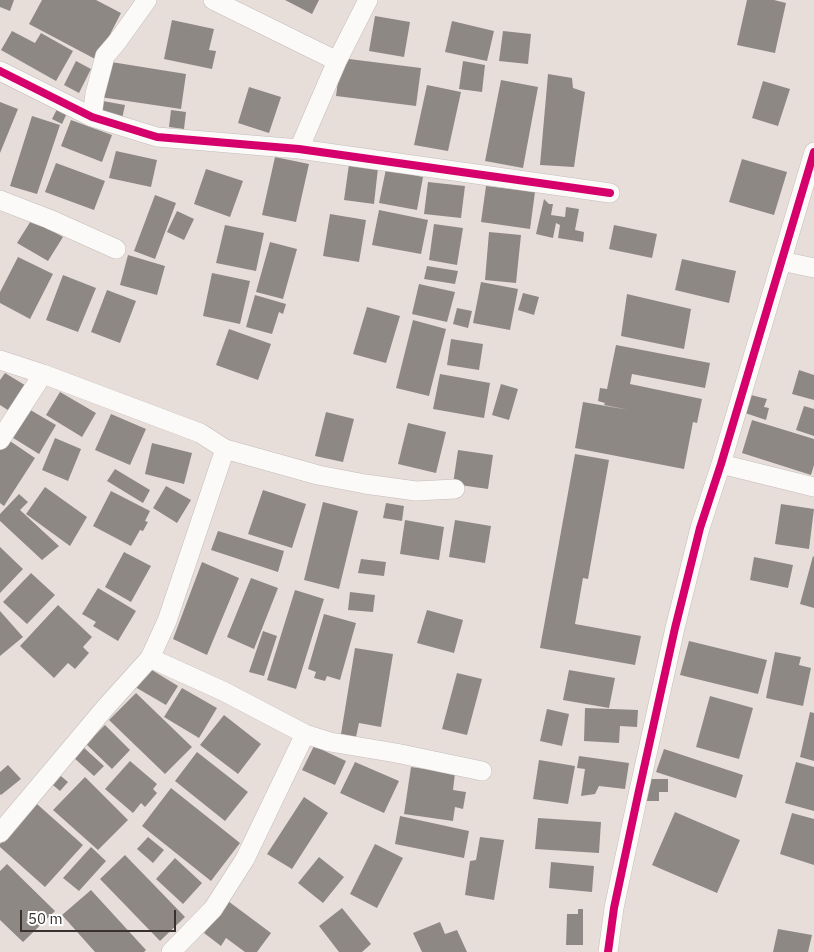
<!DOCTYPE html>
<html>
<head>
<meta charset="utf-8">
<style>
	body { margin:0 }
	#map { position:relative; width:814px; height:952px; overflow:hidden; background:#e7deda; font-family:"IBM Plex Sans",sans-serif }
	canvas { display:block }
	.scale { position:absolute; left:20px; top:910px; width:156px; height:22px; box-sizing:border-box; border:2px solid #38312f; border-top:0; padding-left:6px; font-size:15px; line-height:18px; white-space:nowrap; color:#38312f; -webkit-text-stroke:4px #fff; paint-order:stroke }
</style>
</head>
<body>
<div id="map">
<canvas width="814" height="952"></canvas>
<div class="scale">50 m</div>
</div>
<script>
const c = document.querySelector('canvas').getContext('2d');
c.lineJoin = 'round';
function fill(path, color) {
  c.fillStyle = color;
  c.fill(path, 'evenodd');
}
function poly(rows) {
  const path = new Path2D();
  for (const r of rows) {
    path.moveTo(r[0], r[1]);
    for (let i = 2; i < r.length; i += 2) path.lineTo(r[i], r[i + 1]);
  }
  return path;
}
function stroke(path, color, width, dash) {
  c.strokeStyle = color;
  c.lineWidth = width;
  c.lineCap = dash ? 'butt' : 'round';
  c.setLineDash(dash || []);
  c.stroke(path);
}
const building = poly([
	[0,0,14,0,10,11,0,7],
	[42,0,96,0,121,13,97,60,29,24],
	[285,0,319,0,312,14],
	[747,0,774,0,786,3,775,53,737,45],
	[375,16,410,22,404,57,369,51],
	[172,20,214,29,209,50,216,51,212,69,164,59],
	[452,21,494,31,487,61,445,52],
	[12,31,35,43,41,33,73,51,56,81,1,50],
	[503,31,531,34,528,64,499,61],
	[341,58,421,68,416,106,336,96],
	[76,61,91,69,79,93,64,85],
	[105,61,186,74,181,109,100,97],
	[463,61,485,65,482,92,459,89],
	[548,74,572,78,573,88,585,92,574,167,540,165],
	[501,80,538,87,523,168,485,161],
	[763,81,790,89,778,126,752,118],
	[427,85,461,92,448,151,414,145],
	[249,87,281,97,269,133,238,123],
	[103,101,125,105,122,119,100,114],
	[0,102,18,109,0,153],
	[57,109,67,113,62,124,52,119],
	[171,110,186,112,184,129,169,127],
	[32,116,60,125,37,194,10,186],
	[71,120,112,135,102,162,61,146],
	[116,151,157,160,151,187,109,178],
	[275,157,309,164,296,222,262,215],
	[742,159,787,172,774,215,729,202],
	[56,163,105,181,94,210,45,192],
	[349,164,378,168,374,204,344,200],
	[206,169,243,181,230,217,194,204],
	[386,169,423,177,417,210,379,203],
	[428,182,465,186,461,218,424,214],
	[486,186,535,192,530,229,481,222],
	[155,195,176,203,155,259,134,251],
	[544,199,549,204,553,204,551,215,565,217,566,207,579,209,575,230,584,232,583,242,558,238,560,225,556,223,553,238,536,234],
	[379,210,428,220,421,254,372,245],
	[177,211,194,219,184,240,167,232],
	[330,214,366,220,359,262,323,256],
	[32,219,63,237,48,261,17,243],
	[434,224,463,228,457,265,429,260],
	[225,225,264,233,256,271,216,263],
	[614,225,657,234,652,258,609,249],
	[489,232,521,235,516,283,485,280],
	[270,242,297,249,283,299,256,292],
	[128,255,165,266,157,295,120,285],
	[18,257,53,274,30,319,0,303,0,292],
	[682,259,736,271,729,303,675,290],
	[427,266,458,271,455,284,424,279],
	[212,273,250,281,240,324,203,316],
	[63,275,96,288,78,332,46,320],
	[481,282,518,289,510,330,473,323],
	[419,284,455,292,447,322,412,314],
	[107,290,136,301,120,343,91,332],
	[523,293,539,297,534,315,518,310],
	[627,294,691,309,684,349,621,336],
	[255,295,286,304,283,314,279,312,272,334,246,327],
	[367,307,400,316,386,363,353,354],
	[457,308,472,311,468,328,453,324],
	[413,320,446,329,429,396,396,388],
	[229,329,271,344,258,380,216,365],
	[451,339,483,344,479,370,447,365],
	[616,345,710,363,705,388,632,374,630,384,702,399,697,423,693,422,684,469,575,448,583,402,629,410,604,405,605,403,598,401,600,388,607,389],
	[799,370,814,375,814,400,792,394],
	[5,373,28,387,11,412,0,405,0,380],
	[440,374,490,383,484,418,433,409],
	[501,384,518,389,509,420,492,415],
	[60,392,96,413,82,437,46,415],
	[747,394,767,399,764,407,769,408,766,420,742,412],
	[804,406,814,409,814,436,796,430],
	[27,408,56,425,39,454,10,436],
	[326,412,354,419,343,462,315,456],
	[111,414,146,429,130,465,95,450],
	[752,420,814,439,814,465,811,475,742,453],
	[408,423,446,432,436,473,398,464],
	[55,438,81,449,68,481,42,470],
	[7,439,35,458,4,506,0,503,0,450],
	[152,443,192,453,184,484,145,474],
	[458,450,493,455,488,489,453,484],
	[575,454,609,460,588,579,583,578,575,624,641,636,635,665,540,648],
	[115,469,150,490,143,503,107,481],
	[166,486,191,500,177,523,153,508],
	[45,487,87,517,70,546,26,514],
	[263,490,306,504,292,548,248,534],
	[111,491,150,511,145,521,148,522,143,531,140,530,131,546,93,526],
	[19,494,28,502,20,510,59,546,42,560,0,521,0,514],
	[323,502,358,511,339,589,304,580],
	[386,503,404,506,402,521,383,518],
	[781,504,814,509,809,549,775,544],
	[405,520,444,527,439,560,400,554],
	[455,520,491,526,485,563,449,557],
	[218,531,284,551,278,572,211,550],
	[0,547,23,569,0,593],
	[124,552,151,566,131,602,105,587],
	[813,556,814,557,814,608,800,604],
	[754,557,793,565,788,588,750,580],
	[361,559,386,562,384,576,358,573],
	[202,562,239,578,207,655,173,639],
	[31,573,55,595,27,624,3,602],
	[251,578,278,588,254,649,227,637],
	[98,588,136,611,118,641,93,626,96,622,82,614],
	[295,590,324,599,296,689,267,680],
	[350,592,375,595,373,612,348,610],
	[58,605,92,637,83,647,89,653,75,669,68,663,54,678,20,646],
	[427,610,463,620,454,653,417,643],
	[0,611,23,637,0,656],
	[324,614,356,623,340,680,327,676,325,681,314,678,316,672,308,669],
	[263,631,277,636,264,676,249,672],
	[689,641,767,660,758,694,680,675],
	[355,648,393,654,381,727,359,723,356,737,341,734],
	[775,652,801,657,799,665,811,668,803,706,766,698],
	[147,667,178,686,166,705,135,687],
	[569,670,615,678,609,708,563,700],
	[457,673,482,679,467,735,442,729],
	[182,688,217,708,199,738,164,717],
	[136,693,192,747,165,774,109,720],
	[710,696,753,708,739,759,696,747],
	[585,708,638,710,637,727,620,726,619,743,584,741],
	[547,709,569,714,562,746,540,741],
	[810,712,814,713,814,761,800,757],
	[224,715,261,744,238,774,200,745],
	[105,725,130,750,112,769,86,744],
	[82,746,104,766,94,776,73,757],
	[314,746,346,761,335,785,302,770],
	[664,749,743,775,736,798,656,772],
	[197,752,248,792,225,821,175,781],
	[579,756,629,763,625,789,599,786,595,794,581,796,585,769,577,768],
	[539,760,575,766,568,804,533,799],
	[130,761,157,784,153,789,157,793,145,807,141,803,133,813,105,789],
	[355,762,399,781,384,813,340,793],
	[796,762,814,767,814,811,785,803],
	[8,765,21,779,1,795,0,794,0,772],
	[411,767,455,773,453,790,466,792,463,809,455,807,453,821,404,814],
	[56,772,68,782,60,791,48,781],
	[85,777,128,820,98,850,53,810],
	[645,779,668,779,668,792,659,792,659,801,646,801],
	[171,788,240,843,211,881,142,826],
	[304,797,328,813,292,869,267,854],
	[37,804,83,845,45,887,0,847,0,844],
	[675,812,740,840,717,893,652,865],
	[792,813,814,819,814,865,780,854],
	[400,816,469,831,464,858,395,844],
	[538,818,601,822,599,853,535,849],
	[148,837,164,850,153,863,137,849],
	[480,837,504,840,494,900,465,895,470,861,476,860],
	[375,844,403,858,377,908,350,894],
	[91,847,106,861,79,891,63,878],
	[125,855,185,917,160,941,100,879],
	[319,857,344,877,323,903,298,883],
	[175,858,202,883,183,904,156,879],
	[551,862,594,866,592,892,549,888],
	[7,864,55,911,23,942,0,920,0,871],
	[91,890,146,950,144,952,95,952,62,915],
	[228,901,271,933,257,952,245,952,226,938,221,946,204,933],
	[342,908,371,944,362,952,339,952,319,926],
	[578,909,583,909,583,945,566,945,567,914,578,914],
	[440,922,445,934,457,930,467,952,422,952,413,933],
	[778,929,812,935,808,952,773,952]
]);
const minor = poly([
	[213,0,337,61],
	[0,71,92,117,157,137,299,149,610,193],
	[92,117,95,94,105,56,117,42,147,0],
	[299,149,337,61,368,0],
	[0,200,49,219,116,249],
	[781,261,814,268],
	[0,360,43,374,200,433,225,449,318,475,365,484,416,491,455,489],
	[0,440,43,374],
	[721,464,814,487],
	[150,658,223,691,305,734,330,742,396,753,482,771],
	[0,833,105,708,150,658,167,621,225,449],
	[171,952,213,909,245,859,305,734],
	[608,952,614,908,638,795,675,628,700,528,721,464,814,152]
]);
const cycleway = poly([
	[0,71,92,117,157,137,299,149,610,193],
	[608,952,614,908,638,795,675,628,700,528,721,464,814,152]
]);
fill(building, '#8e8885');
stroke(minor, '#c3bcb9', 20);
stroke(minor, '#fbfaf9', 19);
stroke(cycleway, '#d6006c', 8);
</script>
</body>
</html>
